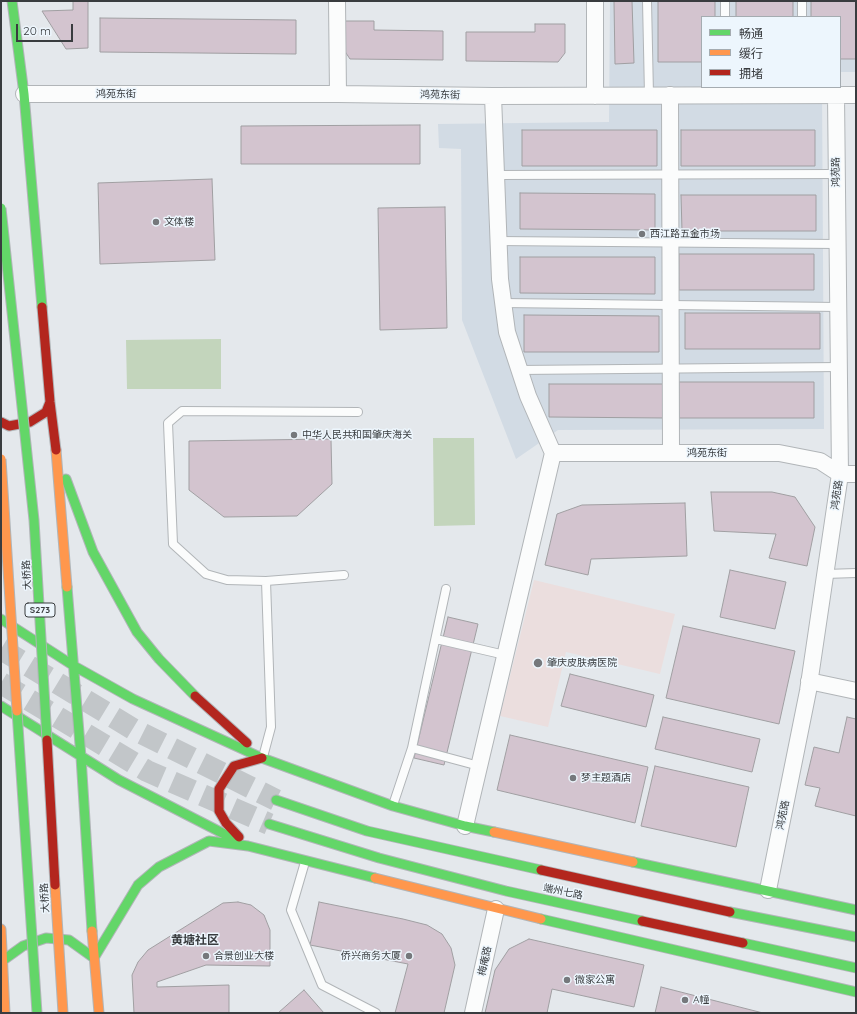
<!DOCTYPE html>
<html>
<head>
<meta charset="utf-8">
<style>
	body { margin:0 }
	#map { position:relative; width:857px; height:1014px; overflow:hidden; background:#e4e8ec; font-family:Quicksand,"Noto Sans SC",sans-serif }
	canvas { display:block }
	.frame { position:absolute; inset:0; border:2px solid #393c3f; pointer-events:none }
	.legend { position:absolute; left:701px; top:16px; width:140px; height:72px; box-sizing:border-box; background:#edf6fd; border:1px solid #a5acb1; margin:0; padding:5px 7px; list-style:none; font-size:12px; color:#393c3f }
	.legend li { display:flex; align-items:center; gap:8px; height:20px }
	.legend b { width:20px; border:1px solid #a5acb1 }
	.scale { position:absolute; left:16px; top:24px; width:57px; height:18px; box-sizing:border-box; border:2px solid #393c3f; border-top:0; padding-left:5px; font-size:12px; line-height:14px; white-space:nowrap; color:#393c3f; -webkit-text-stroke:3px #edf6fd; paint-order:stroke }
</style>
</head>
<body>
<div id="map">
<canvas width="857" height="1014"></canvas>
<div class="frame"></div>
<ul class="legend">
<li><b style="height:5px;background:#63d668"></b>畅通</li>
<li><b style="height:5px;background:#ff974d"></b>缓行</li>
<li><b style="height:5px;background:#b3261e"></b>拥堵</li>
</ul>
<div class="scale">20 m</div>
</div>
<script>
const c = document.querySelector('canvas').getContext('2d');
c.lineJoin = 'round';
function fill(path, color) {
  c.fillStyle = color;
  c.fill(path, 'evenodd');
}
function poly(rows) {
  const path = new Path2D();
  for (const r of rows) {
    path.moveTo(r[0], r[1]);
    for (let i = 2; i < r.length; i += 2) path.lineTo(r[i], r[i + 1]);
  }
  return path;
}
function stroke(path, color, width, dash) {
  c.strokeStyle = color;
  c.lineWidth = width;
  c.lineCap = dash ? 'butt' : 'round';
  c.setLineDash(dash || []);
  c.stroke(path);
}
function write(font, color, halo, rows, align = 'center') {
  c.font = font + ' Quicksand,"Noto Sans SC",sans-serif';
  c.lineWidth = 3;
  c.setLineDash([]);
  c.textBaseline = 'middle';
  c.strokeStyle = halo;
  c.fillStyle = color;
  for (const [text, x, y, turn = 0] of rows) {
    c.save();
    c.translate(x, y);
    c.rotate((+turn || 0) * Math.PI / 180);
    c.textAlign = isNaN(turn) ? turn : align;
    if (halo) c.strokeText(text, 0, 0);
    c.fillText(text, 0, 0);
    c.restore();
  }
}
const built = poly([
	[610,1,856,1,856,72,840,72,840,17,702,17,702,87,822,87,824,429,558,430,516,459,462,320,461,149,439,148,438,124,609,122]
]);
const medical = poly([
	[534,580,675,614,660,674,566,652,548,727,500,716]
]);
const green = poly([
	[221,339,221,389,127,389,126,340],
	[433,438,474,438,475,525,434,526]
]);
const building = poly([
	[73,1,88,1,88,48,66,49,42,11,73,10,73,1],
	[614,1,632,1,634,63,615,64,614,1],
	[658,1,715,1,715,17,702,17,702,62,658,62,658,1],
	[736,1,793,1,793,17,736,17,736,1],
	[811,1,856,1,856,59,840,59,840,17,811,17,811,1],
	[100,18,296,20,296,54,100,52,100,18],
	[344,21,374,21,374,30,443,31,443,60,350,59,344,50,344,21],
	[535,24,565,24,565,53,558,62,466,61,466,32,535,32,535,24],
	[420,125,420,164,241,164,241,126,420,125],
	[522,130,657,130,657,166,522,166,522,130],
	[681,130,815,130,815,166,681,166,681,130],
	[212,179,215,260,100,264,98,183,212,179],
	[520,193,655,194,655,230,520,229,520,193],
	[681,195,816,195,816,231,682,231,681,195],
	[445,207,447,328,380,330,378,208,445,207],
	[679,254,814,254,814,290,679,290,679,254],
	[520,257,655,257,655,294,520,293,520,257],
	[685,313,820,313,820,349,685,349,685,313],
	[524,315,659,316,659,352,524,352,524,315],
	[679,382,814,382,814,418,679,418,679,382],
	[549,384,667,384,666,418,549,417,549,384],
	[331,439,332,484,297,516,224,517,189,490,189,441,331,439],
	[711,492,772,492,795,497,815,527,807,566,769,558,776,534,714,531,711,492],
	[685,503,687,556,591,559,588,575,545,565,557,514,582,505,685,503],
	[730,570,786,582,775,629,720,617,730,570],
	[448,617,478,624,444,765,414,758,448,617],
	[683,626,795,651,779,724,666,698,683,626],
	[570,674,654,695,646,727,561,706,570,674],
	[663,717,760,739,752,772,655,749,663,717],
	[847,717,856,719,856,816,815,806,820,788,805,785,814,747,839,753,847,717],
	[510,735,648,767,635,823,497,790,510,735],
	[655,766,749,787,736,847,641,826,655,766],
	[238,902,251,905,264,915,270,930,270,966,206,965,157,982,157,987,229,985,229,1013,134,1013,132,975,138,962,148,950,223,903,238,902],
	[319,902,403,919,427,925,442,934,451,948,455,965,444,1013,395,1013,408,964,310,945,319,902],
	[529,939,644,965,634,1007,552,989,547,1013,485,1013,495,970,509,949,529,939],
	[661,987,763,1013,655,1013,661,987],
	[304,990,324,1013,278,1013,304,990]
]);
const primaryTunnel = poly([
	[1,649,133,729,276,800],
	[1,683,147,771,269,824]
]);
const lane = poly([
	[647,1,649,95],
	[725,1,725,17],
	[802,1,802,17],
	[496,175,836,174],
	[498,241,837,244],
	[503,303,838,307],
	[519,370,839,367],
	[825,574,856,573],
	[344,575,266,581,227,580,206,574,173,544,168,423,182,411,358,412],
	[436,639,505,655],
	[412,748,479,766],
	[263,757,271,727,266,581],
	[393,805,412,748,446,589],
	[305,862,291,910,322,985,376,1013]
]);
const street = poly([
	[337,1,338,94],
	[595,1,595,96],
	[24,94,338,94,493,96,856,95],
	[670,95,671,453],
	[553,453,779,453,820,461,840,474,856,474],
	[809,681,856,691],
	[465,826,553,453,528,396,507,332,500,279,493,96],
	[768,890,808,691,840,474,836,95],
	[473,1013,496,909]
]);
const fast = poly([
	[12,1,24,94,42,307],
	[66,479,93,552,137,632,159,659,195,696],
	[67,587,81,757,92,931],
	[1,619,74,666,133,699,262,758,393,806,465,826,494,832],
	[1,706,119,780,234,839],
	[276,800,367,831,541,870],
	[269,824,379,858,506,891,642,921],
	[633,862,856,910],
	[730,912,856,937],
	[541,919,856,992],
	[743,943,856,968],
	[1,957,2,961,23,946,46,938,69,940,94,958],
	[94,958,138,885,159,867,209,841,248,846,375,878]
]);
const slow = poly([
	[56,450,67,587],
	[494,832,633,862],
	[375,878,541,919],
	[1,929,5,1013],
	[92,931,99,1013]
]);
const jam = poly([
	[42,307,50,402,56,450],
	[1,422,9,426,30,422,46,412,50,402],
	[195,696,247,743],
	[239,837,226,823,219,811,219,789,234,766,262,758],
	[541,870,730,912],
	[642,921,743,943]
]);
const fastBridge = poly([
	[1,208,34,520,47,740],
	[17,711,37,1013]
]);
const slowBridge = poly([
	[1,459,17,711],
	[55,885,63,1013]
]);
const jamBridge = poly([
	[47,740,55,885]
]);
const markers = [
	[156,222,4,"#75787c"],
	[642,234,4,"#75787c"],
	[294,435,4,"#75787c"],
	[538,663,5,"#75787c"],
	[573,778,4,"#75787c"],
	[206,956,4,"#75787c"],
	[409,956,4,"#75787c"],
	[567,980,4,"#75787c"],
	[685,1000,4,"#75787c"]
];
const shields = [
	[40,610,30]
];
const shieldNames = [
	["S273",40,610]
];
const streetNames = [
	["鸿苑东街",116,94],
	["鸿苑东街",440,95,1],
	["鸿苑路",836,172,-91],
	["鸿苑东街",707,453],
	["鸿苑路",837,495,-82],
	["大桥路",27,575,-93],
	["鸿苑路",783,815,-79],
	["端州七路",563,892,12],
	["大桥路",45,898,-93],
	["梅庵路",485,961,-78]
];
const poiNames = [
	["文体楼",164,222],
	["西江路五金市场",650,234],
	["中华人民共和国肇庆海关",302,435],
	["肇庆皮肤病医院",547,663],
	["梦主题酒店",581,778],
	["合景创业大楼",214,956],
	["侨兴商务大厦",401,956,"right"],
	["微家公寓",575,980],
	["A幢",693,1000]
];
const quarterNames = [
	["黄塘社区",195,940]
];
fill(built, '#d2dbe4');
fill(medical, '#ebdede');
fill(green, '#c3d5bc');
fill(building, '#d3c4cf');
stroke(building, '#a09fa2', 1);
stroke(primaryTunnel, '#c2c6c9', 22, [22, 11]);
stroke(lane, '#b1b5b8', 10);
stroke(street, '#b1b5b8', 18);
stroke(fast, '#b1b5b8', 11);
stroke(slow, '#b1b5b8', 11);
stroke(jam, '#b1b5b8', 11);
stroke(lane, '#fbfcfc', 8);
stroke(street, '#fbfcfc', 16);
stroke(fast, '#63d668', 9);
stroke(slow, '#ff974d', 9);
stroke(jam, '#b3261e', 9);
stroke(fastBridge, '#b1b5b8', 11, []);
stroke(slowBridge, '#b1b5b8', 11, []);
stroke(jamBridge, '#b1b5b8', 11, []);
stroke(fastBridge, '#63d668', 9);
stroke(slowBridge, '#ff974d', 9);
stroke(jamBridge, '#b3261e', 9);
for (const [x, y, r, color] of markers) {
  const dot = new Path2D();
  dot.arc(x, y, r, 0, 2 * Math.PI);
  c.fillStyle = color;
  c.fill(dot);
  stroke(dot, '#edf6fd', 1.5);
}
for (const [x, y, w] of shields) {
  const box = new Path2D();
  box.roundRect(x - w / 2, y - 7, w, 14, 3);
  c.fillStyle = '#edf6fd';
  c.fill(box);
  stroke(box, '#393c3f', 1);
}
write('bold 9px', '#393c3f', null, shieldNames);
write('10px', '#393c3f', '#edf6fd', streetNames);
write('10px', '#393c3f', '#edf6fd', poiNames, 'left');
write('bold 12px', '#393c3f', '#edf6fd', quarterNames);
</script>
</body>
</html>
